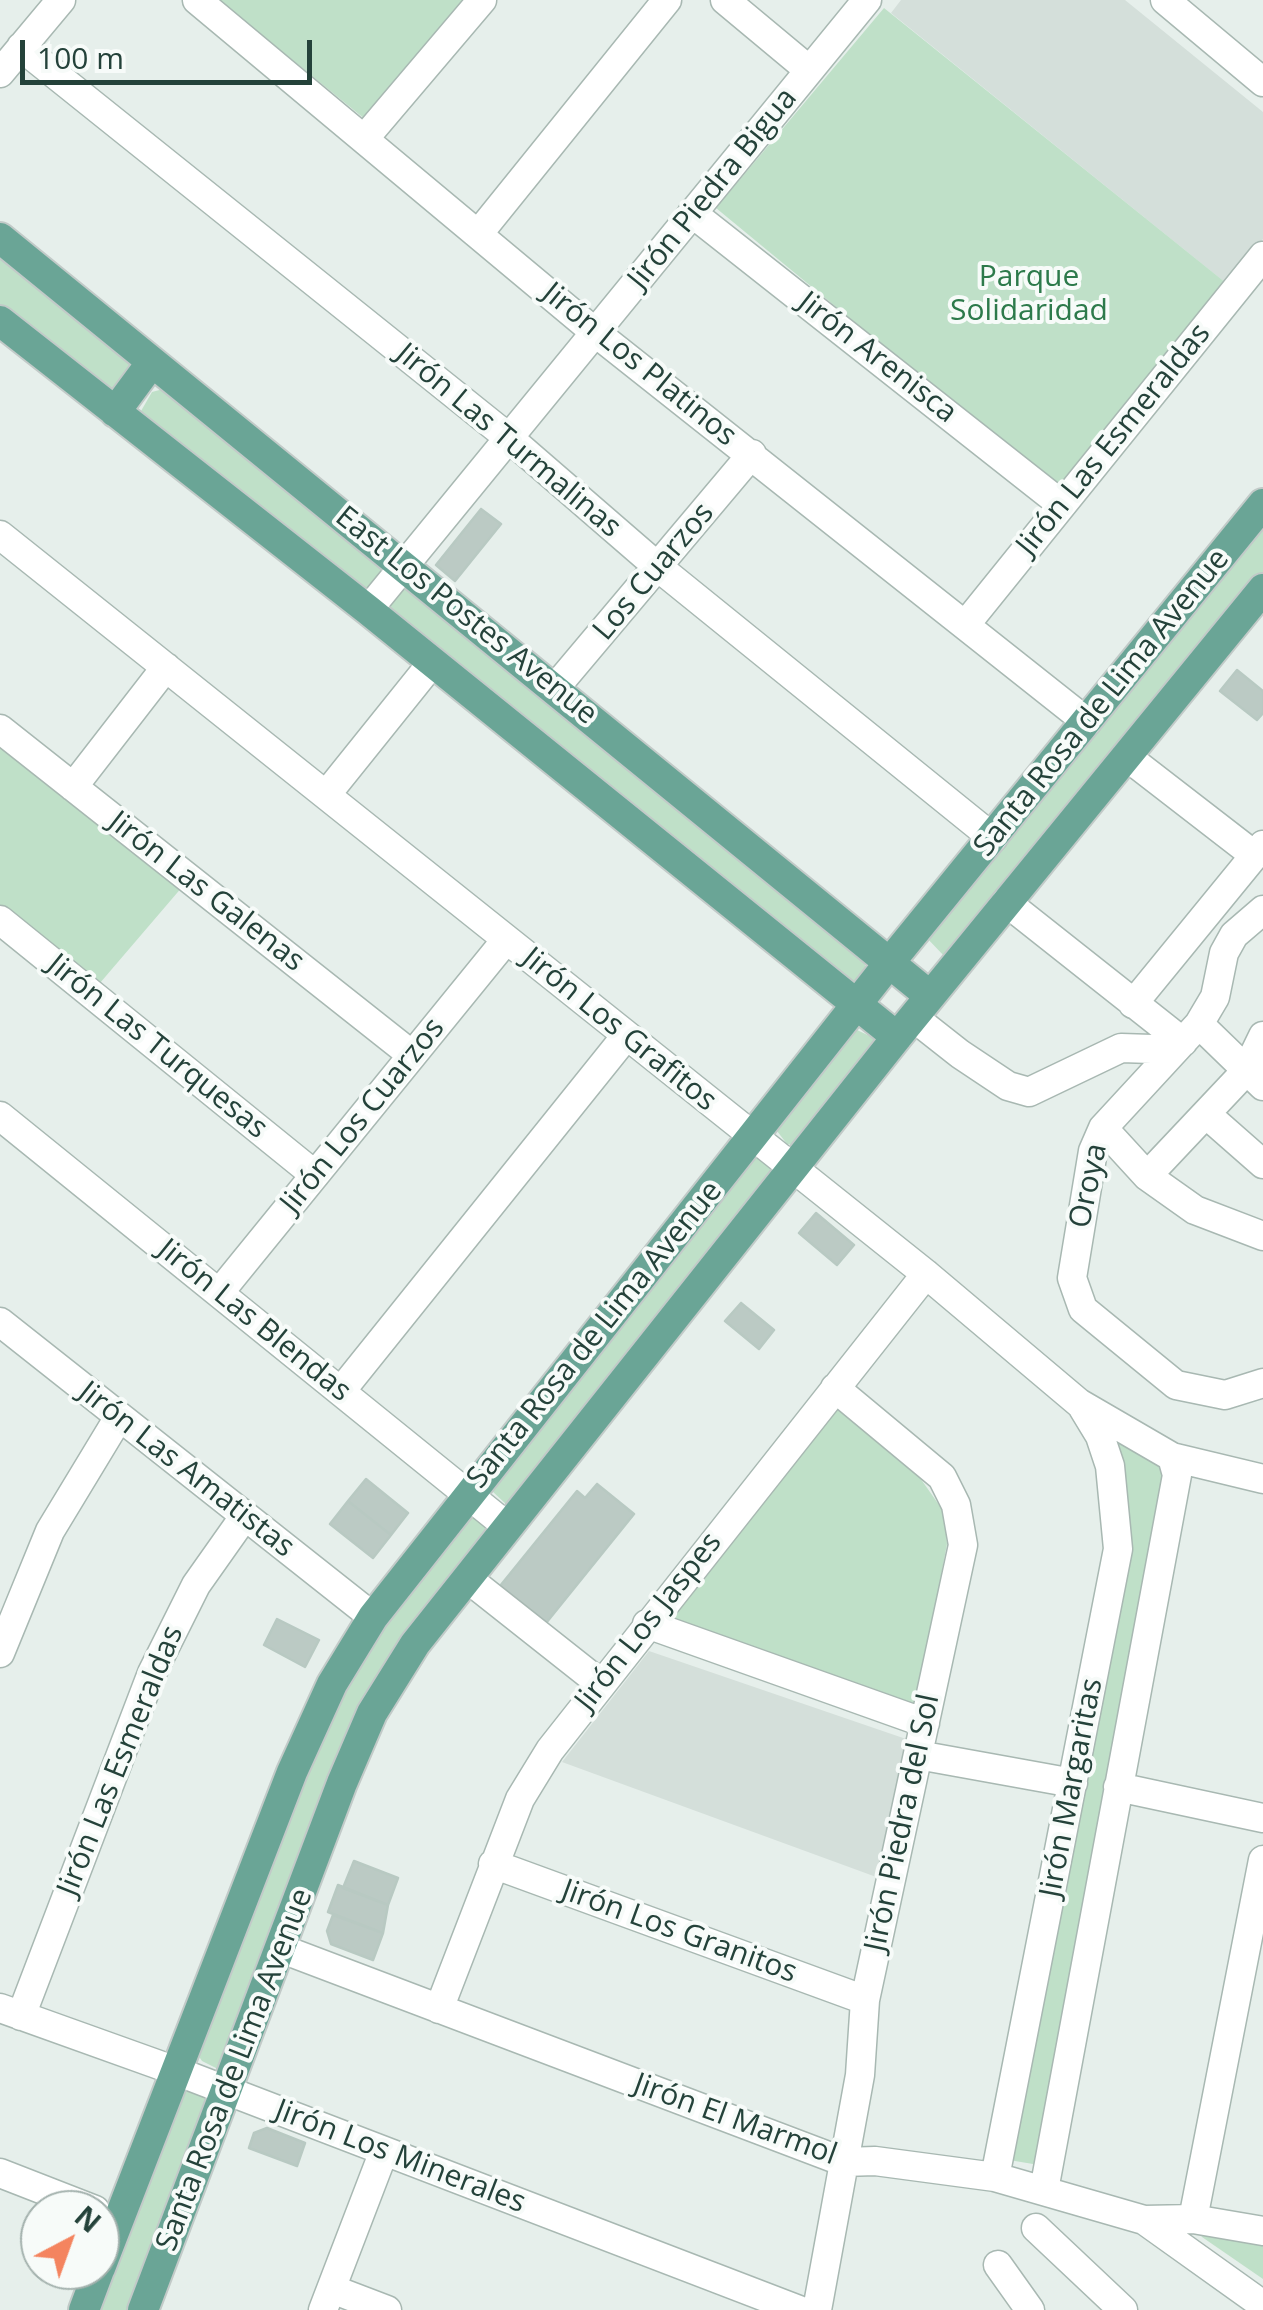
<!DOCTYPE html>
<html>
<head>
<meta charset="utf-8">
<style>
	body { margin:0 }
	#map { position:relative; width:1263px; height:2310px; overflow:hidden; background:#e6efeb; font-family:"Open Sans",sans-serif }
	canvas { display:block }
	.north { position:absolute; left:20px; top:2190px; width:100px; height:100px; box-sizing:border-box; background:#f7fbf9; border:2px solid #a3b1ad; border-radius:50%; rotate:41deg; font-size:28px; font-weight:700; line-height:40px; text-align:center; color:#24423a }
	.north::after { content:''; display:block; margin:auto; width:35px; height:45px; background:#f4845f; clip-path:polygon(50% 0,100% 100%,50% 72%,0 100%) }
	.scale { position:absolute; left:20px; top:40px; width:292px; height:45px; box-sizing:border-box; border:5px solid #24423a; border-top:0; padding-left:12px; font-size:30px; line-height:35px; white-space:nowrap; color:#24423a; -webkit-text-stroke:8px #f7fbf9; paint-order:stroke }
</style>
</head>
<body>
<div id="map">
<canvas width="1263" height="2310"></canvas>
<div class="north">N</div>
<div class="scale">100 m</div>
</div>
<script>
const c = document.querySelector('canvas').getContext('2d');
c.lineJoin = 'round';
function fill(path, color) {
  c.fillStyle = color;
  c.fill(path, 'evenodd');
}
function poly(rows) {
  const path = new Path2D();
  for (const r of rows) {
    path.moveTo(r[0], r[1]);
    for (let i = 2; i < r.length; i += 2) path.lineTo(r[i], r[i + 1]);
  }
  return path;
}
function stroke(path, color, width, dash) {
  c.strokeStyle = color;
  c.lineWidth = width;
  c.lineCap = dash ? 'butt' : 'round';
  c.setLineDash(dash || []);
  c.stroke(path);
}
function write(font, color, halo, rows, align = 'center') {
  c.font = font + ' "Open Sans",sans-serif';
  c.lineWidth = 8;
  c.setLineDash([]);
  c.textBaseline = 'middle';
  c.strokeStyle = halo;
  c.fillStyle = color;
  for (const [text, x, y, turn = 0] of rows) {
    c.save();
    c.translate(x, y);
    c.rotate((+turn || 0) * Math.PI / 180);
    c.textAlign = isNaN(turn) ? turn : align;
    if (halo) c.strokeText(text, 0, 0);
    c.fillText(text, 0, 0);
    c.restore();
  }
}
const built = poly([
	[901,0,1125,0,1263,112,1263,239,1227,284,891,13],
	[649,1651,909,1740,879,1878,562,1762]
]);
const green = poly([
	[219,0,464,0,366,120],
	[884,8,1231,287,1063,494,716,208],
	[0,252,129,357,132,370,117,390,106,391,0,308],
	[167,388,379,558,382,572,369,588,356,590,144,422,141,411,152,392],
	[1263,520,1263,576,945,957,925,936],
	[411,586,862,956,866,968,854,983,387,606,398,589],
	[0,740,183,886,94,990,0,914],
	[857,1030,876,1039,801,1146,787,1144,777,1131,780,1120,847,1035],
	[749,1153,761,1153,778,1174,508,1506,492,1491,492,1480],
	[835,1407,906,1458,944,1512,947,1544,916,1707,668,1617],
	[1119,1441,1167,1469,1039,2165,1009,2160,1123,1555,1111,1445],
	[467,1511,492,1525,416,1630,222,2071,202,2061,196,2052,341,1686],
	[184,2085,216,2096,133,2310,98,2310],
	[1197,2229,1263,2236,1263,2279,1202,2237]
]);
const building = poly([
	[481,509,501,524,455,581,436,565,481,509],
	[1237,670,1263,691,1263,713,1257,720,1220,691,1237,670],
	[816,1213,854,1245,837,1265,799,1233,816,1213],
	[741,1303,774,1330,759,1349,725,1321,741,1303],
	[366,1479,408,1513,391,1535,348,1501,366,1479],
	[597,1484,634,1514,542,1628,496,1591,577,1491,585,1498,597,1484],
	[348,1501,391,1535,373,1558,330,1524,348,1501],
	[277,1619,319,1640,305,1667,264,1645,277,1619],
	[354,1861,398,1878,388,1905,343,1888,354,1861],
	[338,1885,388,1905,383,1933,328,1912,338,1885],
	[333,1915,383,1933,373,1960,331,1944,327,1931,333,1915],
	[267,2128,305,2143,297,2166,249,2148,254,2133,267,2128]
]);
const minor = poly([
	[197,0,596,333,1087,722],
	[725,0,809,70],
	[1165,0,1263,82],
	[21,47,509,438,658,567,993,838],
	[0,73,61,0],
	[364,139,482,0],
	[692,213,1061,504],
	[479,233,667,0],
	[0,535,926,1274,1079,1403,1172,1457,1263,1479],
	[368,610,867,0],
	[966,624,1263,256],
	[555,688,752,454],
	[0,729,412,1055],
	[1126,756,1254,855],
	[73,787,166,667],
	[326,795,432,663],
	[1006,902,1183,1042],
	[1263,910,1234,935,1224,953,1215,997,1199,1024,1103,1128,1093,1151,1072,1278,1083,1309,1176,1385,1225,1395,1263,1383],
	[0,920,315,1175],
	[1133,1004,1263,845],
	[913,1017,960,1054,1008,1086,1029,1092,1121,1048,1152,1049,1167,1058],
	[1199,1024,1263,1086],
	[1206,1114,1263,1164],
	[0,1116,508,1527],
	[1103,1128,1147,1176,1195,1210,1263,1236],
	[1147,1176,1246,1071,1263,1036],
	[219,1293,506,940],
	[0,1322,373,1617],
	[341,1391,626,1036],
	[467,1578,601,1684],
	[647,1624,925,1723],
	[0,1653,50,1531,119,1417],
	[918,1755,1073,1783],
	[1118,1787,1263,1818],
	[493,1864,865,2000],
	[282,1949,844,2162,875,2161,995,2177,1144,2220,1193,2219,1263,2231],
	[0,2008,176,2071,799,2310],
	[439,2009,520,1799,550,1750,926,1274],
	[21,2016,152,1673,196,1585,244,1517],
	[0,2173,95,2210],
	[995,2177,1118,1549,1110,1466,1100,1436,1083,1408],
	[1044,2190,1177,1475,1172,1457],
	[1193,2219,1263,1860],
	[1144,2220,1263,2305],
	[1036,2228,1123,2310],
	[998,2265,1030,2310],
	[332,2289,387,2310],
	[323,2310,384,2151],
	[817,2310,860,2075,865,2000,963,1545,956,1505,942,1477,835,1388]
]);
const major = poly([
	[0,238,930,996],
	[0,321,368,610,897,1037],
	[115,412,152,362],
	[100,2268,292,1772,332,1684,373,1617,890,962,1263,504],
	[84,2310,99,2270],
	[143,2310,342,1783,372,1713,415,1644,897,1037,1263,589]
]);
const streetNames = [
	["Jirón Piedra Bigua",713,189,-51],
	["Jirón Arenisca",877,358,38],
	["Jirón Los Platinos",639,365,39],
	["Jirón Las Esmeraldas",1114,440,-51],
	["Jirón Las Turmalinas",508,441,40],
	["Los Cuarzos",654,572,-50],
	["East Los Postes Avenue",466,616,39],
	["Santa Rosa de Lima Avenue",1102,703,-51],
	["Jirón Las Galenas",206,892,38],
	["Jirón Los Grafitos",619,1030,39],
	["Jirón Las Turquesas",157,1047,39],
	["Jirón Los Cuarzos",363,1116,-51],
	["Oroya",1089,1186,-78],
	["Jirón Las Blendas",254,1321,39],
	["Santa Rosa de Lima Avenue",595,1335,-51],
	["Jirón Las Amatistas",186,1470,38],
	["Jirón Los Jaspes",649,1622,-52],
	["Jirón Las Esmeraldas",121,1761,-68],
	["Jirón Margaritas",1072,1788,-79],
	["Jirón Piedra del Sol",903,1823,-78],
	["Jirón Los Granitos",679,1932,20],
	["Santa Rosa de Lima Avenue",235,2070,-69],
	["Jirón El Marmol",735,2120,20],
	["Jirón Los Minerales",400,2157,21]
];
const parkNames = [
	["Parque",1029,277],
	["Solidaridad",1029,311]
];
fill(built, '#d4dfda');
fill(green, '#bfe0c8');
fill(building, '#bbcac4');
stroke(building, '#b8c9c2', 2.5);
stroke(minor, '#a8b8b2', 31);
stroke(major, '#c2cac8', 34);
stroke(minor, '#fff', 28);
stroke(major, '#6aa596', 30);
write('30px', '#24423a', '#f7fbf9', streetNames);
write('30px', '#2d7a4b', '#f7fbf9', parkNames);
</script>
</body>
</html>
